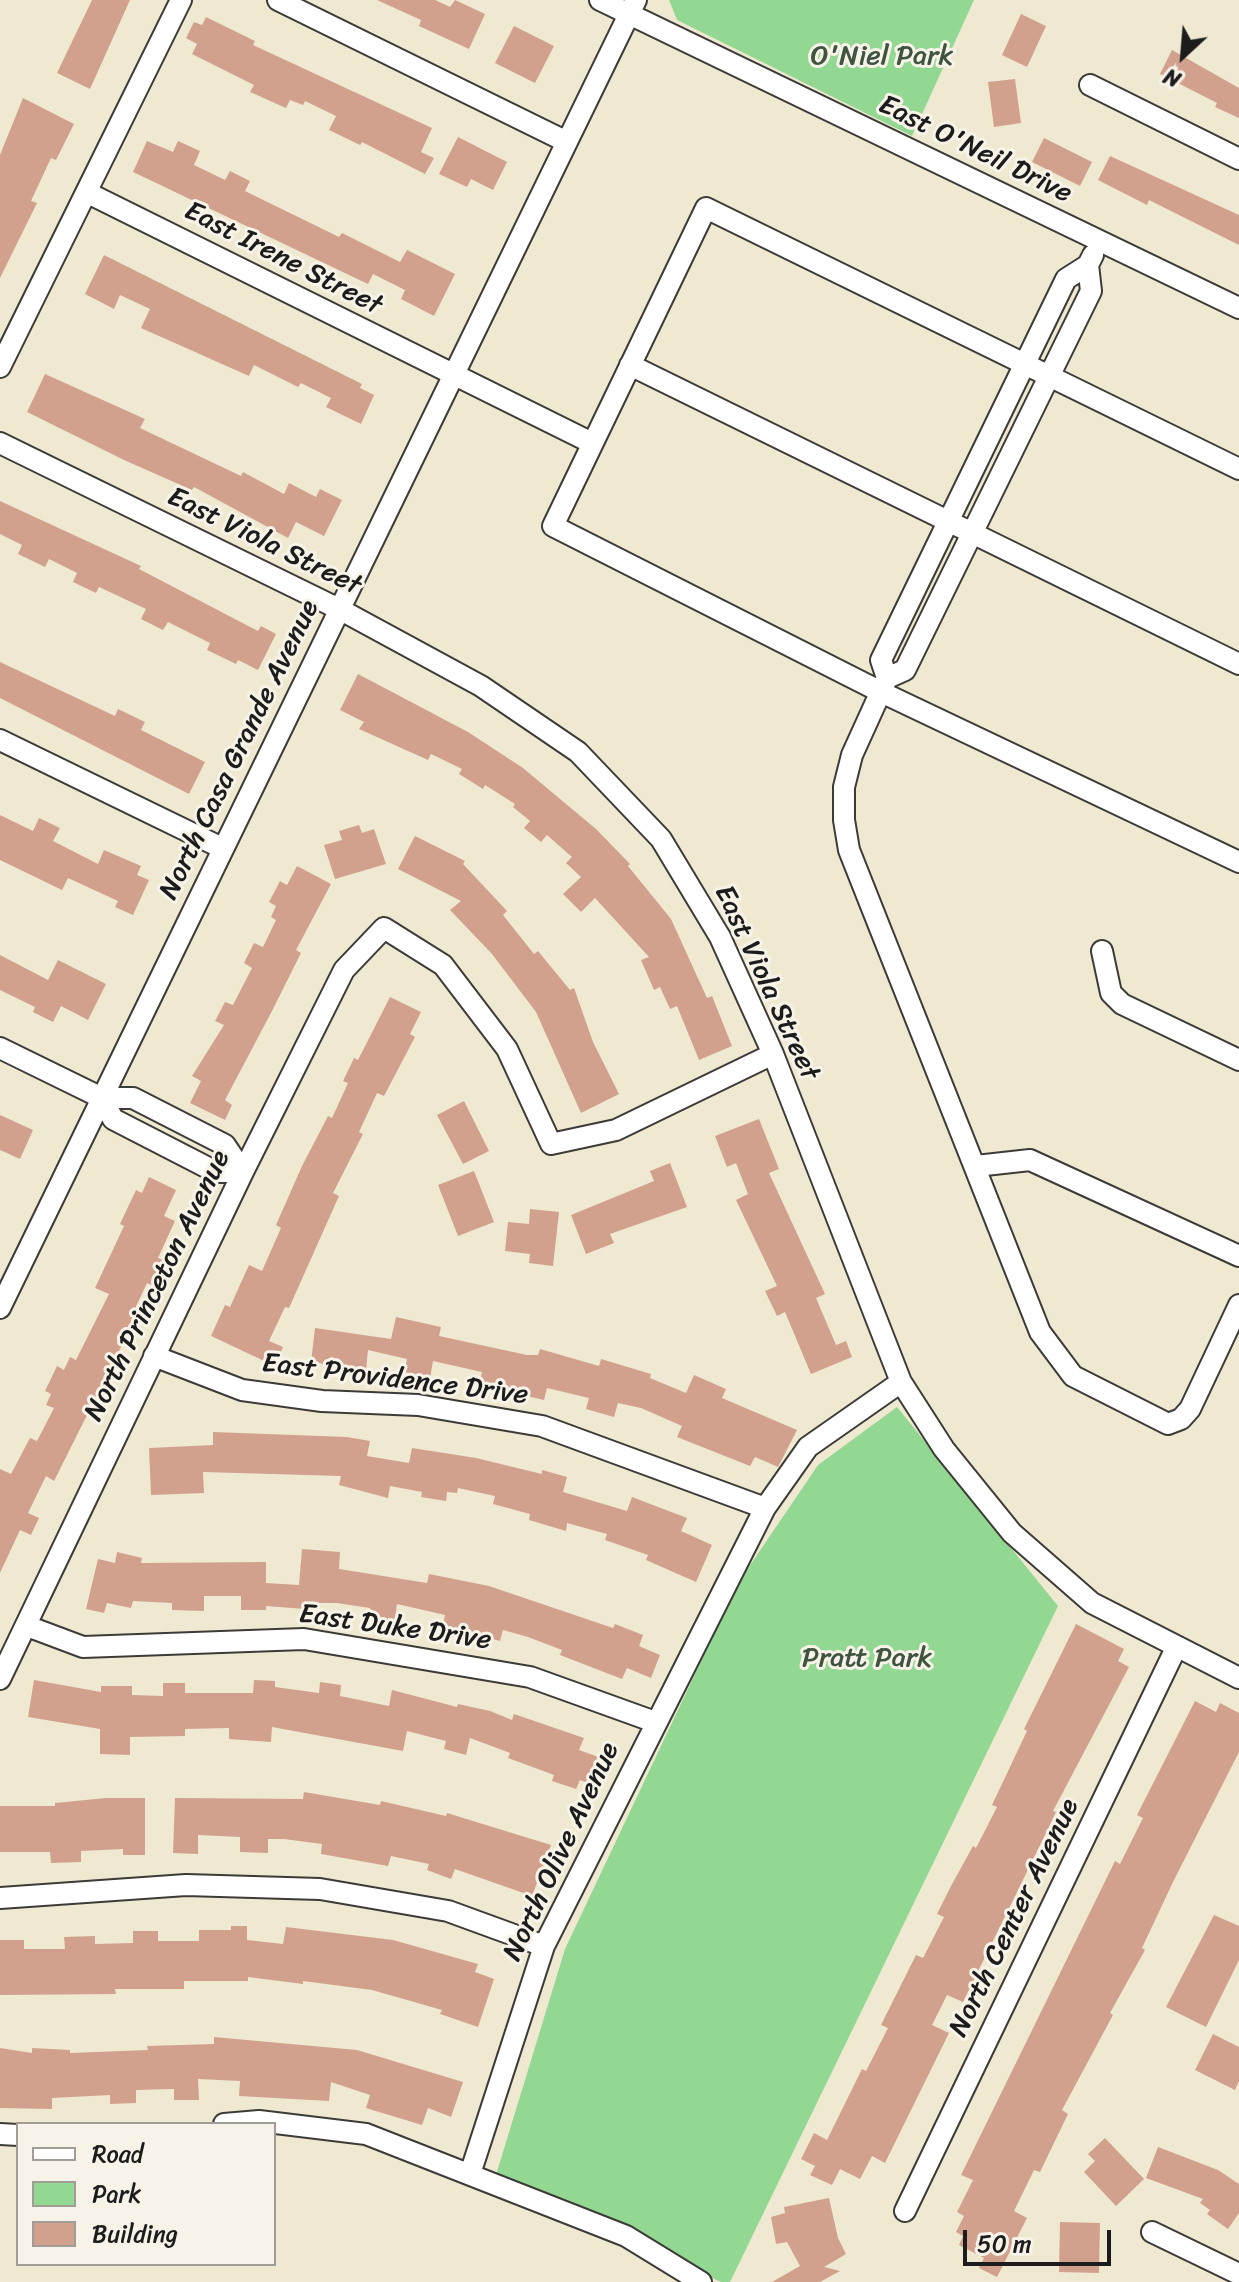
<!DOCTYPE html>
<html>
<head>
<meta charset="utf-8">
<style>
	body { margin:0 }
	#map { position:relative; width:1239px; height:2282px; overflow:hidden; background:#f0e9d1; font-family:Sriracha,sans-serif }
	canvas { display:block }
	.legend { position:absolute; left:16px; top:2122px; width:260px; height:144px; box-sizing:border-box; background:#f7f3e8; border:2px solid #9f9d96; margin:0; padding:10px 14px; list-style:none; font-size:24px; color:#1c1c1c }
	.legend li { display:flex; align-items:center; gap:16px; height:40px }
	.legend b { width:40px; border:2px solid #9f9d96 }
	.north { position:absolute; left:1143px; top:16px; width:80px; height:80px; -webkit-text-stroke:6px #f7f3e8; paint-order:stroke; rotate:206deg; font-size:22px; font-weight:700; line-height:32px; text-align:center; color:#1c1c1c }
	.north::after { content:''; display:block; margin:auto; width:28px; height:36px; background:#1c1c1c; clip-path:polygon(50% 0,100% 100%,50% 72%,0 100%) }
	.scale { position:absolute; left:963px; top:2230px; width:148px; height:36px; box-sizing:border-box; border:4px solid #1c1c1c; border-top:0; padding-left:10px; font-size:24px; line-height:28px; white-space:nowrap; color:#1c1c1c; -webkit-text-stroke:6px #f7f3e8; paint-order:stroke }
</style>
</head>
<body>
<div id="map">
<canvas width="1239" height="2282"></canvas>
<ul class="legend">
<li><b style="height:10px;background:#fff"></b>Road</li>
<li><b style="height:22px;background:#92d892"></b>Park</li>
<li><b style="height:22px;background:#d1a18d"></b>Building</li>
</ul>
<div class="north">N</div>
<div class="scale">50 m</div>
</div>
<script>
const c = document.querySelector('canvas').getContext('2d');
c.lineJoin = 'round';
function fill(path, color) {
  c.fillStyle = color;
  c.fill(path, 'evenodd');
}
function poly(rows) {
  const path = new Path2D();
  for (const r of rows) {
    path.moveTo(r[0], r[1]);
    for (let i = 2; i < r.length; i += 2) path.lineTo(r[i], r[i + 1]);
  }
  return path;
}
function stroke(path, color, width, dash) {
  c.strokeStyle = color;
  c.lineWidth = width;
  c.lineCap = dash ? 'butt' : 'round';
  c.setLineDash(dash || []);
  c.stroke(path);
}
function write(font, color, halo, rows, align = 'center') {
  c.font = font + ' Sriracha,sans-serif';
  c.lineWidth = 6;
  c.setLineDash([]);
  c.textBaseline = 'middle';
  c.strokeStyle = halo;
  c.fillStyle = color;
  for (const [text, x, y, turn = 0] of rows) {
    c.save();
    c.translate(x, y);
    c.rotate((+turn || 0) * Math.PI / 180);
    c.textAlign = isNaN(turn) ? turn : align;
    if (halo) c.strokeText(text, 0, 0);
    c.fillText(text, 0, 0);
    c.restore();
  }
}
const green = poly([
	[669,0,974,0,912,136,677,20],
	[897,1407,1058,1606,730,2282,721,2282,496,2175,565,1949,738,1583,818,1465]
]);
const building = poly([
	[92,0,130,0,90,89,57,73],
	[377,0,435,0,450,7,455,0,485,14,469,49,419,26,421,20],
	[1021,14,1046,26,1027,67,1002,55],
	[206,17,255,41,253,45,432,128,421,152,434,158,425,174,362,142,360,145,329,130,336,116,305,101,303,105,290,100,286,108,250,92,254,85,192,54,197,44,186,38,194,22,202,25],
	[514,26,554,46,535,83,495,63],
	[1172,50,1239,88,1239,118,1215,107,1217,103,1160,74],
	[1015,79,1021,123,994,127,988,82],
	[23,98,74,124,56,160,51,158,31,201,37,203,0,278,0,155],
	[458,137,507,162,493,190,471,179,467,187,439,174],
	[1044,138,1092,162,1080,186,1032,162],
	[147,141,173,152,178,141,200,151,194,165,225,180,230,171,250,181,245,191,339,237,342,233,400,262,407,250,455,274,434,316,401,299,405,290,373,274,368,284,133,172],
	[1110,156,1239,215,1239,245,1149,200,1147,205,1098,180],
	[104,255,362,384,360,388,374,395,361,424,326,407,331,398,301,383,298,387,254,365,249,376,141,328,150,309,120,295,114,309,85,294],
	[45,374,145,419,140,428,241,476,243,472,284,494,289,483,316,497,320,489,342,500,324,536,296,522,288,538,194,487,192,490,124,460,27,412],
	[0,501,141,566,139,569,258,631,261,626,276,634,258,670,238,660,236,664,207,650,210,643,168,622,163,630,141,619,146,609,99,587,96,593,73,582,77,573,49,559,45,567,18,554,22,545,0,534],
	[0,662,115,716,118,709,145,722,141,730,205,762,189,794,0,698],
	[358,674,468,732,523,768,596,829,630,864,628,866,671,919,707,998,712,996,732,1046,699,1060,677,1006,670,1009,660,987,654,990,641,960,649,957,595,898,581,912,563,894,581,877,566,863,572,857,547,835,541,842,524,828,530,821,513,807,515,804,485,785,483,789,459,774,462,769,431,754,428,760,359,729,364,722,340,710],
	[0,815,33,831,39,818,60,828,53,841,98,864,104,850,141,866,137,875,149,880,133,915,115,907,118,901,68,878,62,890,0,860],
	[359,825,362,833,374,829,386,864,335,879,324,845,342,840,339,831],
	[415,836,465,861,463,864,507,911,503,915,534,954,538,951,570,990,574,988,593,1042,619,1094,581,1113,536,1012,492,954,450,910,461,901,398,869],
	[297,866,331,884,296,950,301,953,272,1011,225,1100,232,1105,225,1120,190,1103,201,1081,192,1076,224,1025,215,1021,225,1002,233,1005,252,968,244,963,254,943,263,947,276,920,271,917,276,906,269,902,280,881,287,885],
	[0,955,48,980,58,960,106,984,88,1020,61,1006,53,1022,33,1012,35,1007,0,990],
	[390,997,421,1012,410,1034,415,1037,384,1096,377,1093,359,1132,363,1134,333,1193,339,1196,289,1308,285,1307,269,1341,283,1347,275,1366,211,1336,225,1305,230,1307,249,1265,262,1271,281,1228,276,1225,302,1166,328,1116,332,1118,348,1083,343,1081,354,1058,358,1060],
	[464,1101,489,1151,463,1164,437,1115],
	[0,1115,33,1130,20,1159,0,1150],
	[759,1119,779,1169,769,1173,825,1294,816,1298,836,1345,846,1341,852,1357,811,1374,785,1312,777,1316,765,1291,777,1286,736,1200,748,1194,736,1163,727,1167,715,1136],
	[670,1163,687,1207,610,1234,614,1243,586,1254,571,1215,654,1181,650,1171],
	[474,1171,494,1222,458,1236,438,1185],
	[149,1177,176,1190,164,1216,175,1221,158,1258,165,1261,154,1286,147,1283,132,1315,136,1317,54,1481,46,1476,28,1513,39,1518,31,1535,20,1530,0,1573,0,1469,11,1474,30,1438,37,1441,54,1408,46,1405,51,1394,45,1391,57,1366,64,1370,70,1357,76,1360,109,1294,95,1288,124,1226,120,1224,136,1190,142,1193],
	[530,1209,559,1212,553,1266,529,1263,530,1254,505,1251,508,1222,529,1224],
	[396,1317,441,1327,439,1336,527,1355,538,1355,540,1349,599,1366,601,1359,651,1374,650,1378,686,1393,694,1375,726,1389,722,1398,797,1430,778,1467,755,1457,750,1466,677,1437,682,1426,641,1408,618,1403,614,1417,586,1409,589,1398,547,1388,544,1400,479,1385,482,1372,433,1361,430,1378,404,1372,407,1359,368,1350,366,1370,311,1362,315,1328,391,1339],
	[213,1432,347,1437,370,1441,367,1456,409,1463,412,1448,476,1458,542,1474,542,1470,567,1477,563,1492,627,1511,632,1497,687,1518,681,1531,712,1545,696,1582,646,1560,648,1555,605,1540,607,1534,567,1523,566,1531,529,1520,530,1514,493,1504,495,1496,458,1488,457,1493,447,1492,446,1501,421,1497,422,1492,390,1486,388,1498,339,1485,341,1476,203,1472,204,1493,151,1495,149,1448,213,1445],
	[302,1549,340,1552,339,1569,427,1583,429,1574,489,1586,613,1628,615,1624,643,1635,639,1646,660,1655,651,1678,627,1668,622,1679,560,1655,562,1650,528,1637,503,1630,500,1641,443,1626,445,1615,397,1604,395,1620,369,1616,370,1608,337,1603,318,1603,318,1610,266,1606,266,1610,241,1610,241,1596,204,1596,204,1611,172,1610,172,1603,133,1601,131,1608,107,1603,104,1613,86,1609,98,1559,115,1563,117,1552,142,1558,141,1563,266,1562,266,1583,299,1585],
	[1076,1624,1124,1649,1118,1661,1129,1667,1053,1811,1056,1812,1047,1831,963,2002,947,1995,932,2025,949,2033,885,2163,872,2156,860,2179,840,2169,832,2185,810,2175,815,2166,801,2159,814,2133,827,2140,862,2069,866,2071,888,2028,881,2025,916,1955,923,1958,944,1917,937,1914,951,1886,973,1846,976,1848,997,1807,992,1805,1027,1731,1024,1729],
	[34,1680,101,1692,101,1686,132,1686,132,1695,163,1696,163,1683,185,1683,185,1693,253,1693,254,1680,275,1681,275,1687,319,1693,320,1682,341,1685,340,1696,389,1706,392,1690,457,1707,458,1704,490,1711,512,1720,514,1714,584,1738,579,1750,604,1759,595,1786,580,1780,576,1789,552,1781,554,1775,508,1758,510,1753,470,1738,466,1755,444,1749,446,1741,407,1731,403,1751,272,1727,271,1742,229,1739,229,1728,185,1729,185,1736,130,1737,130,1755,100,1754,100,1729,28,1717],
	[1195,1701,1216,1712,1220,1703,1239,1713,1239,1752,1173,1882,1142,1948,1145,1950,1110,2013,1113,2015,1062,2110,1068,2114,1040,2172,1034,2170,1014,2211,1027,2218,997,2277,979,2268,984,2258,959,2245,963,2236,956,2232,964,2216,957,2212,973,2180,961,2175,1115,1861,1120,1864,1143,1818,1137,1815],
	[304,1792,380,1805,381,1801,446,1816,447,1813,551,1845,532,1896,455,1869,451,1879,427,1870,429,1864,391,1856,388,1866,321,1854,322,1844,284,1839,268,1839,268,1853,240,1852,240,1837,198,1835,198,1854,173,1853,175,1798,303,1799],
	[106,1798,145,1798,145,1855,123,1855,123,1849,81,1851,81,1862,51,1863,50,1852,0,1852,0,1806,55,1806,55,1803],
	[1214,1915,1239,1926,1239,1960,1206,2027,1166,2007],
	[231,1926,247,1926,247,1940,283,1944,286,1927,393,1940,478,1964,475,1972,494,1979,478,2027,440,2014,442,2010,372,1990,303,1981,303,1984,248,1977,248,1981,184,1981,184,1989,115,1989,116,1994,0,1995,0,1940,24,1940,24,1949,65,1949,64,1937,95,1936,95,1944,133,1943,133,1931,158,1931,158,1941,199,1941,199,1930,231,1930],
	[1213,2034,1239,2047,1239,2081,1235,2090,1195,2070],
	[214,2037,357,2050,463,2082,451,2117,428,2108,422,2125,366,2108,370,2095,331,2082,329,2101,239,2096,240,2081,198,2079,199,2100,174,2100,174,2089,136,2090,136,2103,110,2104,110,2095,52,2098,52,2109,0,2108,0,2048,32,2053,32,2048,70,2050,70,2053,148,2050,147,2046,214,2044],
	[1105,2138,1144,2179,1116,2206,1084,2172,1095,2161,1088,2154],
	[1158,2147,1218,2170,1239,2184,1239,2213,1228,2229,1207,2214,1210,2210,1200,2203,1203,2199,1146,2178],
	[829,2198,838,2238,846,2254,824,2267,840,2271,820,2282,772,2282,800,2266,787,2242,776,2244,771,2217,785,2213,784,2207],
	[1060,2222,1100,2223,1099,2273,1059,2272]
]);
const minor = poly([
	[278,0,567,142],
	[600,0,1239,308],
	[1090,85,1239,159],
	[88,193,592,443],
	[1088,265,1091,291,905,670,887,678,852,755,844,787,844,820,849,850,1040,1332,1073,1376,1168,1424,1181,1419,1190,1409,1239,1305],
	[630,365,1239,664],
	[0,367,181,0],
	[0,443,341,610,481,686,578,752,661,839,720,937,773,1054,901,1382,944,1449,1012,1533,1092,1603,1239,1678],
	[1239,469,706,208,553,526,881,692,1239,862],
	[887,678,881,660,947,524,1066,279,1088,265,1093,255],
	[0,740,222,848],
	[1102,951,1111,993,1122,1004,1239,1060],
	[0,1048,102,1098,133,1098,225,1145,243,1172,216,1172,113,1119,102,1098],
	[976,1166,1030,1160,1239,1256],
	[0,1308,636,0],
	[154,1356,242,1390,322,1401,418,1405,542,1426,765,1508],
	[27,1626,83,1647,304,1639,530,1677,655,1722],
	[0,1679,243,1172,344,970,384,928,443,965,507,1049,551,1144,616,1130,773,1054],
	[0,1898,186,1885,320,1889,448,1911,544,1946],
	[224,2124,259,2121,366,2134,626,2236,701,2282],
	[0,2134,18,2135],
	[470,2174,544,1946,765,1508,808,1447,901,1382],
	[905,2211,1176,1648],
	[1152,2232,1239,2274]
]);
const parkNames = [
	["O'Niel Park",882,57],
	["Pratt Park",867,1659]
];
const streetNames = [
	["East O'Neil Drive",975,150,26],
	["East Irene Street",283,259,27],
	["East Viola Street",264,542,26],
	["North Casa Grande Avenue",240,750,-64],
	["East Viola Street",766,983,65],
	["North Princeton Avenue",158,1286,-64],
	["East Providence Drive",395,1380,7],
	["East Duke Drive",395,1628,8],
	["North Olive Avenue",562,1852,-65],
	["North Center Avenue",1015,1918,-64]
];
fill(green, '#92d892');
fill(building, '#d1a18d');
stroke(minor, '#3c3b37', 24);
stroke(minor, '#fff', 20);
write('28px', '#3f543f', '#f7f3e8', parkNames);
write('28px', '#1c1c1c', '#f7f3e8', streetNames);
</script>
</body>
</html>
